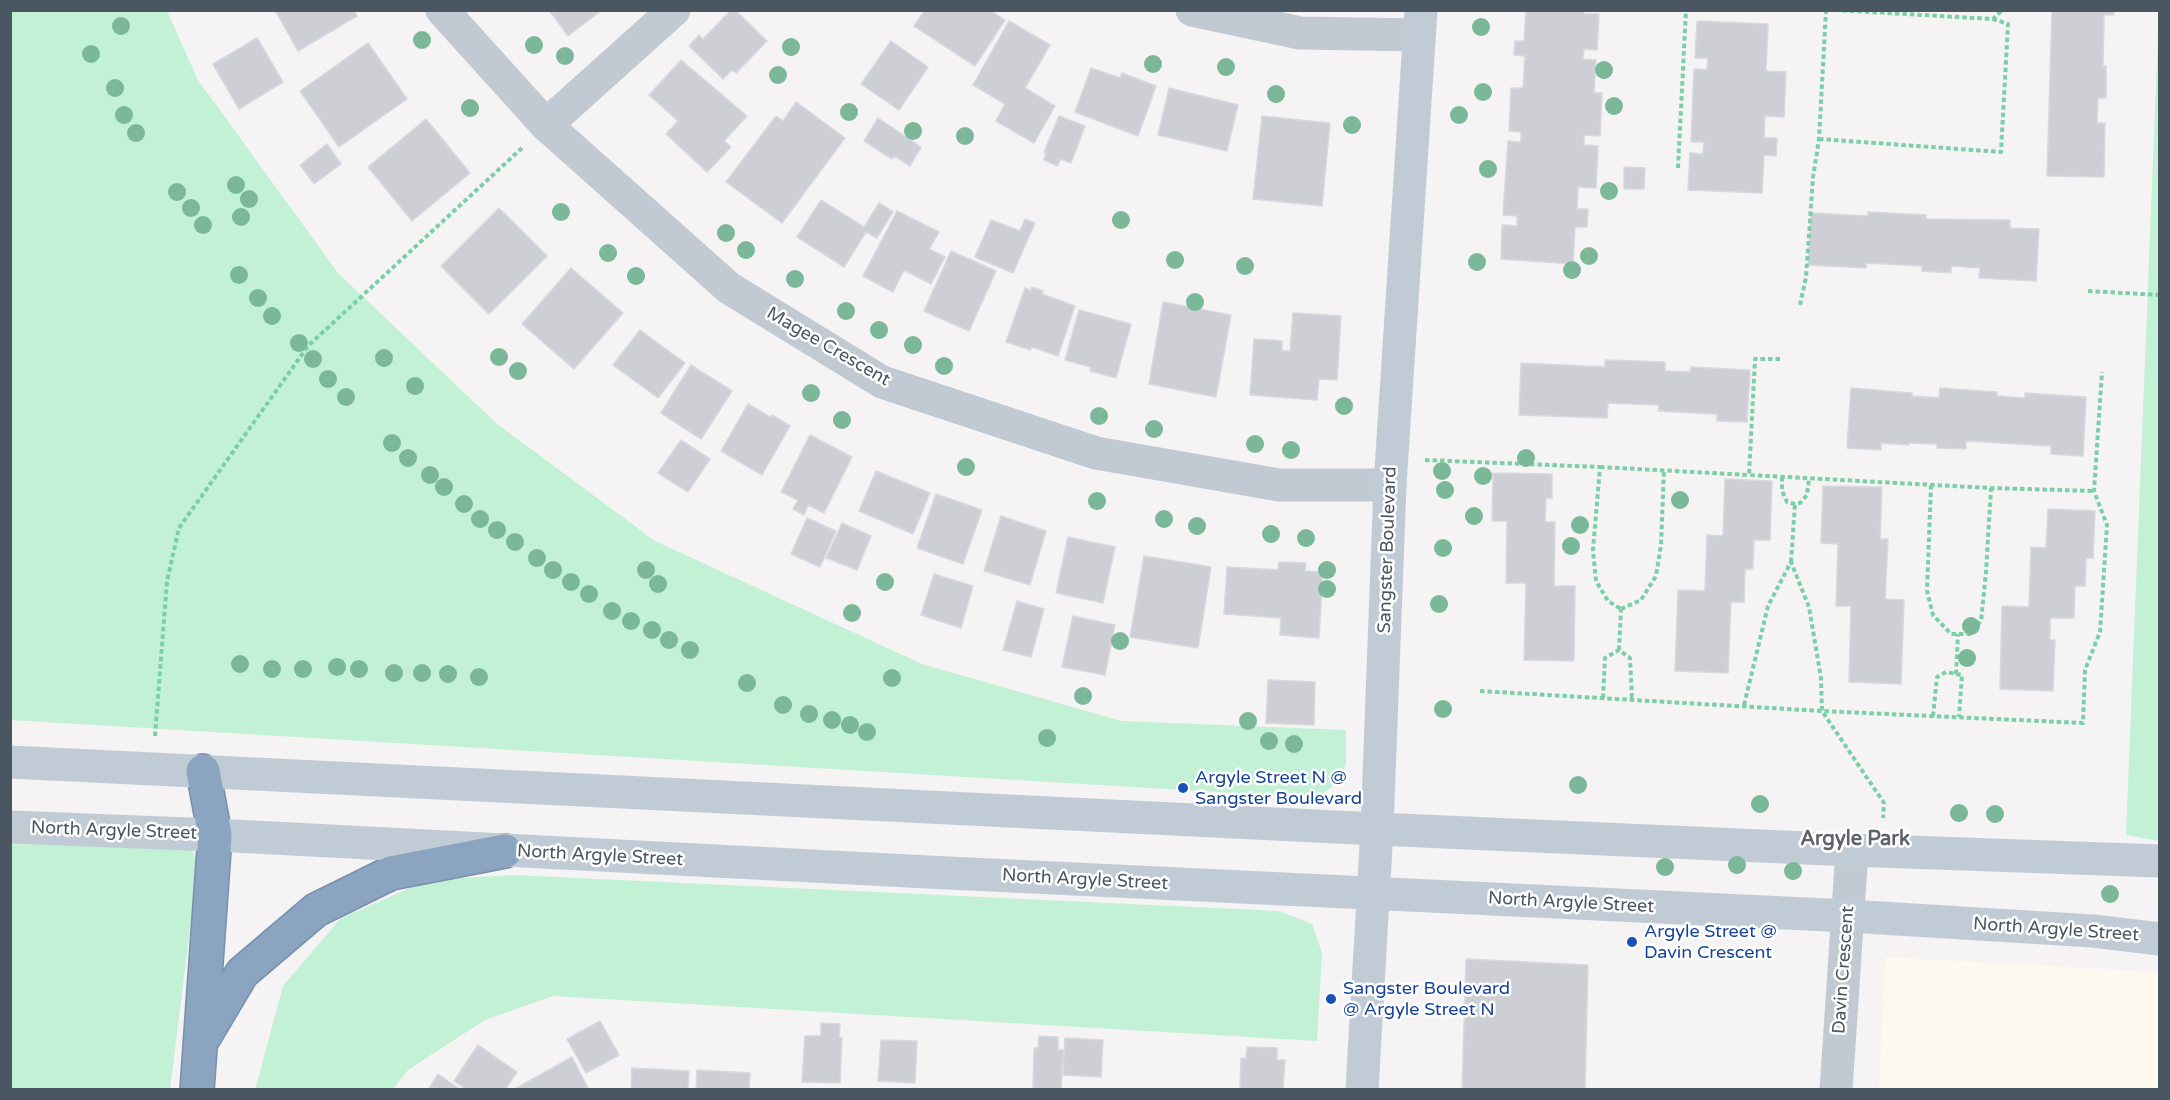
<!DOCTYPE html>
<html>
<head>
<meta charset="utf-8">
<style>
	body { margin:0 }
	#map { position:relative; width:2170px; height:1100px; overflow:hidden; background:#f5f3f3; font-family:"Varela Round",sans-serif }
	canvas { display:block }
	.frame { position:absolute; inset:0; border:12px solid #4a5661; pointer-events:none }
</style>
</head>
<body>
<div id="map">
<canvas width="2170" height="1100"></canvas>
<div class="frame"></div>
</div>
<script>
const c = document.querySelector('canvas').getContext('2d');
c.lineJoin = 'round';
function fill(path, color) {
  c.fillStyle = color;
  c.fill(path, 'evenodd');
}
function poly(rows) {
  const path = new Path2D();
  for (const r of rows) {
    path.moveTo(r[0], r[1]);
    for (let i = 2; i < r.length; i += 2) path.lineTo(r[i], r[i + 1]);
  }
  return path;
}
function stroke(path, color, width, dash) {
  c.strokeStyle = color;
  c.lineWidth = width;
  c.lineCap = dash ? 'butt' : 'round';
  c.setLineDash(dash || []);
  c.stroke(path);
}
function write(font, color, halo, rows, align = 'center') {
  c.font = font + ' "Varela Round",sans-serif';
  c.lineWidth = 5;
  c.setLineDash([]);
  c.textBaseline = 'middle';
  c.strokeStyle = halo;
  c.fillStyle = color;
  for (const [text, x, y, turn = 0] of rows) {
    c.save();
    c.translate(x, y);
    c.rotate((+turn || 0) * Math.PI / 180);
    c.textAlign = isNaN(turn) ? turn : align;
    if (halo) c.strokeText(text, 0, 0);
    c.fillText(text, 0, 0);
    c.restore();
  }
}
const commercial = poly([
	[1885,957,2159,972,2159,1089,1879,1089]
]);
const green = poly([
	[2159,10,2160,11,2159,841,2126,835],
	[10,11,167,11,198,80,338,273,496,423,655,541,922,664,1121,721,1346,730,1346,763,1340,780,1318,798,11,720],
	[11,844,191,848,198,865,170,1089,11,1090],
	[513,875,1279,911,1312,924,1322,953,1317,1041,553,996,485,1020,408,1070,393,1089,255,1090,283,986,341,918,429,880]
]);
const building = poly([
	[275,10,354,10,357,16,298,51,275,10],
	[549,10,602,10,568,36,549,10],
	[731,10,735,10,767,41,736,73,732,70,723,79,689,46,699,35,703,39,731,10],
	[925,10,990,10,1005,20,975,66,914,26,925,10],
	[1526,10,1584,10,1584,14,1599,14,1597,50,1584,49,1583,59,1596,60,1594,93,1602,93,1600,136,1584,135,1584,145,1598,146,1596,188,1578,187,1577,209,1588,209,1587,227,1575,227,1573,264,1501,259,1502,225,1517,226,1517,216,1503,215,1508,141,1521,142,1521,132,1509,131,1511,88,1523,88,1525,56,1514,55,1515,41,1524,41,1526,10],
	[2052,10,2114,10,2114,15,2104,15,2103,66,2106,66,2106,98,2098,98,2097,123,2105,123,2104,177,2047,176,2052,10],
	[1009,21,1050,45,1025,88,1055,106,1034,143,996,121,1005,104,973,85,1009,21],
	[1697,21,1768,24,1766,71,1786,72,1784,117,1765,116,1764,138,1777,138,1776,156,1764,155,1762,193,1688,190,1690,153,1703,154,1704,142,1691,142,1694,69,1707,70,1708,58,1695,58,1697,21],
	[257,38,283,82,239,109,213,64,257,38],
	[891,41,928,67,899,110,861,84,891,41],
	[368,43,407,99,339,147,300,91,368,43],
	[681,60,747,116,724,141,731,147,707,172,666,134,678,121,649,95,681,60],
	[1091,68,1120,78,1122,73,1156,86,1138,136,1075,112,1091,68],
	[1169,88,1238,105,1227,151,1158,135,1169,88],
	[796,102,845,138,782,223,726,182,776,116,783,121,796,102],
	[1059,116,1085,126,1071,163,1060,159,1058,166,1044,160,1046,153,1044,152,1059,116],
	[1262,116,1330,123,1322,206,1253,199,1262,116],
	[878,118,921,147,910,166,894,156,892,159,864,141,878,118],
	[426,119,470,173,412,221,368,167,426,119],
	[327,144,341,164,314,184,300,165,327,144],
	[1624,167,1645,168,1644,189,1624,189,1624,167],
	[821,200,864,227,879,203,893,212,877,238,866,232,844,267,797,237,821,200],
	[499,208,547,256,489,314,441,266,499,208],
	[897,211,939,232,929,249,945,257,931,284,904,270,893,292,863,276,897,211],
	[1868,212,1926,215,1926,219,2010,220,2010,228,2039,229,2036,281,1979,278,1980,268,1951,266,1951,273,1922,271,1922,266,1866,263,1866,268,1808,265,1811,213,1868,216,1868,212],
	[1025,219,1035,223,1013,273,975,257,991,220,1020,231,1025,219],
	[951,251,996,271,969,331,924,311,951,251],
	[571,268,623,313,574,369,522,324,571,268],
	[1032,287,1043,291,1042,294,1075,306,1058,356,1032,347,1030,350,1006,342,1025,288,1031,291,1032,287],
	[1163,302,1231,315,1216,397,1149,384,1163,302],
	[1079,310,1131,324,1116,378,1090,371,1091,367,1065,360,1079,310],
	[1293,313,1341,316,1337,380,1319,379,1317,400,1250,395,1254,339,1282,341,1282,351,1290,351,1293,313],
	[640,330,685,363,658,398,613,365,640,330],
	[1605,360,1665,362,1665,371,1690,372,1691,367,1750,370,1747,422,1717,421,1717,414,1658,411,1659,405,1608,403,1607,418,1519,415,1521,363,1605,367,1605,360],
	[691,365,732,391,701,439,661,413,691,365],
	[1851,388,1912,393,1912,396,1939,398,1940,388,1997,392,1997,396,2025,398,2025,393,2086,397,2083,456,2051,454,2051,446,1966,441,1966,449,1937,448,1937,444,1909,443,1909,445,1881,443,1881,450,1847,448,1851,388],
	[748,404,770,417,772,415,790,426,762,475,721,451,748,404],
	[810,435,852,457,824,513,808,505,804,515,793,509,798,500,781,492,810,435],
	[681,440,710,459,688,492,658,473,681,440],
	[876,471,930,493,913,534,859,511,876,471],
	[1493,473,1552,474,1552,498,1546,498,1545,522,1555,522,1554,586,1575,586,1574,661,1524,660,1526,583,1506,583,1507,521,1492,521,1493,473],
	[1725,479,1772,481,1770,540,1754,540,1753,569,1745,569,1744,602,1731,602,1728,673,1675,671,1678,590,1705,591,1707,535,1723,536,1725,479],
	[1823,486,1882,487,1880,539,1888,539,1885,599,1904,600,1901,684,1849,682,1851,606,1836,606,1838,544,1821,543,1823,486],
	[936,494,982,510,963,564,917,548,936,494],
	[2048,509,2095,511,2093,558,2086,558,2085,586,2075,586,2074,618,2050,618,2050,640,2055,640,2053,691,2000,689,2002,606,2029,607,2031,547,2046,548,2048,509],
	[1001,516,1046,531,1030,585,984,571,1001,516],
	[807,518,836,531,820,567,791,554,807,518],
	[842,523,871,536,857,570,826,558,842,523],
	[1068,537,1115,547,1103,603,1056,593,1068,537],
	[1144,556,1211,567,1198,648,1130,637,1144,556],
	[1279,562,1306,563,1305,571,1323,572,1319,638,1280,635,1281,618,1224,614,1227,567,1278,570,1279,562],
	[934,574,973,586,961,628,921,615,934,574],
	[1017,601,1044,609,1031,657,1003,650,1017,601],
	[1073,616,1115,625,1105,675,1062,667,1073,616],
	[1268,680,1315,682,1314,725,1266,723,1268,680],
	[1466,959,1588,965,1585,1090,1462,1090,1466,959],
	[600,1021,619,1055,586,1073,567,1039,600,1021],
	[821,1023,840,1024,839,1037,842,1038,840,1083,802,1082,805,1036,821,1036,821,1023],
	[1039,1036,1058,1037,1058,1050,1063,1050,1061,1090,1033,1090,1034,1048,1038,1048,1039,1036],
	[1065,1038,1103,1040,1101,1077,1063,1075,1065,1038],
	[881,1040,917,1041,915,1083,878,1081,881,1040],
	[478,1045,517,1072,505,1090,467,1090,454,1081,478,1045],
	[1247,1047,1277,1048,1277,1060,1285,1060,1283,1090,1240,1090,1241,1058,1246,1059,1247,1047],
	[572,1057,589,1090,513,1090,572,1057],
	[632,1068,689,1071,688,1090,631,1090,632,1068],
	[697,1070,750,1073,749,1090,696,1090,697,1070],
	[438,1074,461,1090,428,1090,438,1074]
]);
const path = poly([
	[1835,10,1993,19,2002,10],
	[1819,139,2001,152,2008,24,1993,19],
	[1678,168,1686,10],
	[2088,291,2160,295],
	[1800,305,1806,277,1813,177,1819,139,1826,10],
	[1780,359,1755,359,1749,475,1990,488,2094,491],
	[1425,460,1600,467,1593,550,1596,581,1608,601,1621,609],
	[1600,467,1749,475],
	[1782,477,1782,491,1787,502,1795,504,1800,503,1807,495,1809,479],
	[1931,485,1927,591,1933,615,1951,634,1970,634,1981,621,1986,572,1991,488],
	[1791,562,1795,504],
	[1621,609,1641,600,1656,576,1661,545,1664,470],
	[1619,650,1621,609],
	[1956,674,1958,634],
	[1480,691,1822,711,2083,723,2085,670,2100,632,2107,525,2094,491,2102,372],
	[1603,698,1605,658,1619,650,1630,658,1632,699],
	[1744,705,1768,606,1791,562,1809,607,1821,678,1822,711,1884,803,1883,818],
	[1933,716,1937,677,1946,672,1962,675,1959,717],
	[155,736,167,581,179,528,308,346,522,148]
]);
const street = poly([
	[442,10,546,125,729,288,882,382,1096,453,1279,485,1390,485],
	[1192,10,1300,33,1419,35],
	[546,125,674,10],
	[1836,1090,1852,850]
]);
const secondary = poly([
	[10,762,1377,829,1852,850,2160,861],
	[10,827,215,835,928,872,1848,916,2093,931,2160,939],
	[1362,1090,1377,829,1390,485,1421,10]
]);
const highway = poly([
	[201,1042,242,973,316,910,391,873,505,851],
	[197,1090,215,835,203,771]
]);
const trees = [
	[121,26],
	[1481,27],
	[422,40],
	[534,45],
	[791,47],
	[91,54],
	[565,56],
	[1153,64],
	[1226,67],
	[1604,70],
	[778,75],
	[115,88],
	[1483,92],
	[1276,94],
	[1614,106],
	[470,108],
	[849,112],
	[124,115],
	[1459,115],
	[1352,125],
	[913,131],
	[136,133],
	[965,136],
	[1488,169],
	[236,185],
	[1609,191],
	[177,192],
	[249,199],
	[191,208],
	[561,212],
	[241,217],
	[1121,220],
	[203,225],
	[726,233],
	[746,250],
	[608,253],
	[1589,256],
	[1175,260],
	[1477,262],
	[1245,266],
	[1572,270],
	[239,275],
	[636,276],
	[795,279],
	[258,298],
	[1195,302],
	[846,311],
	[272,316],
	[879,330],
	[299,343],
	[913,345],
	[499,357],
	[384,358],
	[313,359],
	[944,366],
	[518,371],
	[328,379],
	[415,386],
	[811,393],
	[346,397],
	[1344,406],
	[1099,416],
	[842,420],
	[1154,429],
	[392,443],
	[1255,444],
	[1291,450],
	[408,458],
	[1526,458],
	[966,467],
	[1442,471],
	[430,475],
	[1483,476],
	[444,487],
	[1445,490],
	[1680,500],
	[1097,501],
	[464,504],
	[1474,516],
	[480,519],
	[1164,519],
	[1580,525],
	[1197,526],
	[497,530],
	[1271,534],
	[1306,538],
	[515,542],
	[1571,546],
	[1443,548],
	[537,558],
	[553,570],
	[646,570],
	[1327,570],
	[571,582],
	[885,582],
	[658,584],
	[1327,589],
	[589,594],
	[1439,604],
	[612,611],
	[852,613],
	[631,621],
	[1971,626],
	[652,630],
	[669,640],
	[1120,641],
	[690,650],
	[1967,658],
	[240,664],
	[337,667],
	[272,669],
	[303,669],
	[359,669],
	[394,673],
	[422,673],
	[448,674],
	[479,677],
	[892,678],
	[747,683],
	[1083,696],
	[783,705],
	[1443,709],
	[809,714],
	[832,720],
	[1248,721],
	[850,725],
	[867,732],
	[1047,738],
	[1269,741],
	[1294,744],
	[1578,785],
	[1760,804],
	[1959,813],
	[1995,814],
	[1737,865],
	[1665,867],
	[1793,871],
	[2110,894]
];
const markers = [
	[1183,788,6,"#1a4fb4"],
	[1632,942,6,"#1a4fb4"],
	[1331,999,6,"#1a4fb4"]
];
const streetNames = [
	["Magee Crescent",828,347,30],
	["Sangster Boulevard",1388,550,-88],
	["North Argyle Street",114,831,2],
	["North Argyle Street",600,856,3],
	["North Argyle Street",1085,880,3],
	["North Argyle Street",1571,903,3],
	["North Argyle Street",2056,930,4],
	["Davin Crescent",1844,970,-86]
];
const transitNames = [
	["Argyle Street N @",1195,778],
	["Sangster Boulevard",1195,799],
	["Argyle Street @",1644,932],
	["Davin Crescent",1644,953],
	["Sangster Boulevard",1343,989],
	["@ Argyle Street N",1343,1010]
];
const neighbourhoodNames = [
	["Argyle Park",1855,840]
];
fill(commercial, '#fdf9ef');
fill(green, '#c3f1d5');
fill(building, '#cdcfd5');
stroke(building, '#d7d9de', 1.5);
stroke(highway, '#7690ad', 36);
stroke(path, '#7ad0a6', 4, [4.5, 3]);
stroke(street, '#c1cad2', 33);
stroke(secondary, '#c1cbd6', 33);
stroke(highway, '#8ba5c1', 33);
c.fillStyle = '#7bb799';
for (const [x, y] of trees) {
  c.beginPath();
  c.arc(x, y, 9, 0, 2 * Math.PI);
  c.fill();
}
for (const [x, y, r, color] of markers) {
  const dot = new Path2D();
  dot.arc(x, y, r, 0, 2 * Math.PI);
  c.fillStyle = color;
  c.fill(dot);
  stroke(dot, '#fff', 2);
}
write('18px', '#4a5661', '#fff', streetNames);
write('18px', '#164399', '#fff', transitNames, 'left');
write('bold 20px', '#5f6368', '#fff', neighbourhoodNames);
</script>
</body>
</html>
